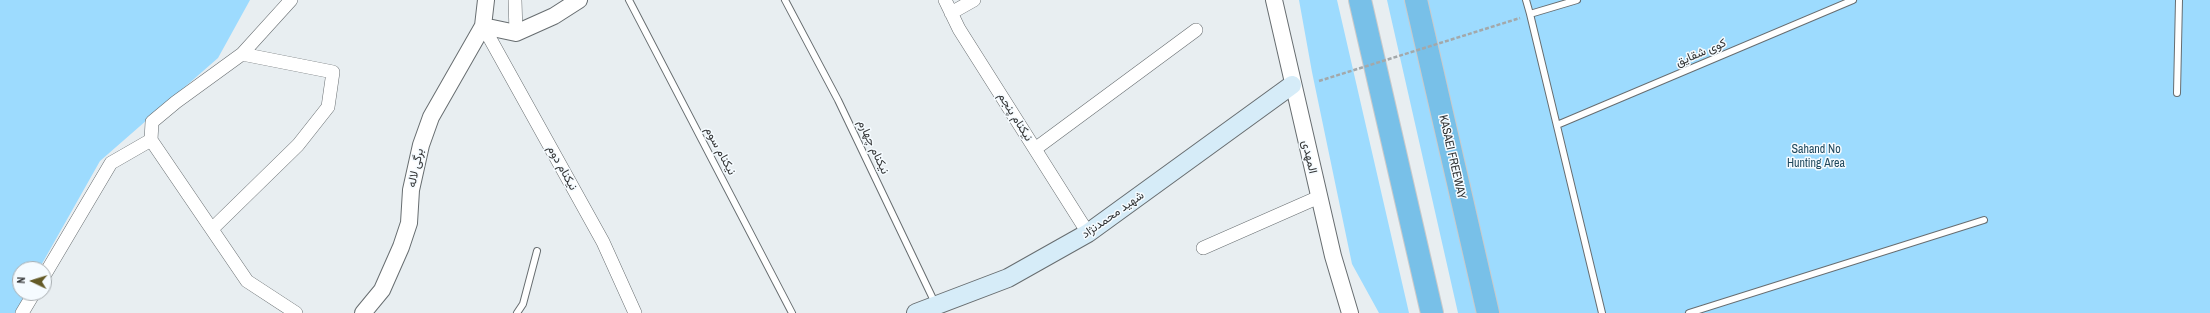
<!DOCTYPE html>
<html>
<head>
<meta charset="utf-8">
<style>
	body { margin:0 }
	#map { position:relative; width:2210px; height:313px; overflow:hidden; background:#e8eef1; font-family:"Archivo Narrow",sans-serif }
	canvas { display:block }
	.north { position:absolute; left:12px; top:261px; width:40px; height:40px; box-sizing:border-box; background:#f5fbff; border:1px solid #a7acaf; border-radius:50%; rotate:274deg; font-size:11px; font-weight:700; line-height:16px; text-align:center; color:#333536 }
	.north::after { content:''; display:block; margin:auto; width:14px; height:18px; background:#635a26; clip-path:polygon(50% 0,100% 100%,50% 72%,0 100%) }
</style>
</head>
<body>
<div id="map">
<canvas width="2210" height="313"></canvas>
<div class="north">N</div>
</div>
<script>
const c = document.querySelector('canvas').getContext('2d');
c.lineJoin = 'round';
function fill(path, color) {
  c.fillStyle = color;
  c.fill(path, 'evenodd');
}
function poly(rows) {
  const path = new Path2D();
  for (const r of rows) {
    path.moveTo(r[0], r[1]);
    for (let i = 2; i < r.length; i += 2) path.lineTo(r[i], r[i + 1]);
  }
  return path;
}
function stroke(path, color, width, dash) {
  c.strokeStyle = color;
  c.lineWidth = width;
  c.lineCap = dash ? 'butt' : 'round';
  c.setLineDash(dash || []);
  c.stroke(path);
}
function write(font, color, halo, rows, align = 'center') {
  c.font = font + ' "Archivo Narrow",Vazirmatn,sans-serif';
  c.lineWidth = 3;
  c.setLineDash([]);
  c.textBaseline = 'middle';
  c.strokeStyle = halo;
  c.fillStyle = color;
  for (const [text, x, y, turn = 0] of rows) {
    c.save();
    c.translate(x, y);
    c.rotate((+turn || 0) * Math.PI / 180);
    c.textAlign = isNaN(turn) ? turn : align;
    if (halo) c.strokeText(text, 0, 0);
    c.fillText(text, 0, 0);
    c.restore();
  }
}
const green = poly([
	[0,0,250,0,218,58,100,161,39,269,20,269,20,293,26,293,15,313,0,313],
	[1299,0,1337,0,1409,313,1379,313,1352,264,1312,72],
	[1387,0,2210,0,2210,313,1458,313]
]);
const service = poly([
	[629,0,792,313],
	[785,0,838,100,935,303],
	[1526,0,1530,14,1577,0],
	[1530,14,1602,313],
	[2177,93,2179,0],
	[1557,125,1853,0],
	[517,313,523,304,537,251],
	[1689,313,1984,220]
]);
const minor = poly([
	[515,0,516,33],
	[945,0,959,29,1088,233],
	[951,13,974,0],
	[483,26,603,242,635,313],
	[151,140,247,281,296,313],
	[1035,149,1196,30],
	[212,229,298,145,328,107,333,72,242,54],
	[1203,248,1319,197],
	[44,276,111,163,151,140,152,122,176,102,242,54,291,0],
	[22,313,34,293]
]);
const tertiary = poly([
	[1274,0,1333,256,1350,313],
	[483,26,516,33,554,16,579,0],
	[363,313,382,290,401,247,409,223,411,190,421,145,431,117,483,26,486,0]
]);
const secondary = poly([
	[916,313,1008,278,1088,233,1292,85]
]);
const motorway = poly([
	[1360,0,1432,313],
	[1416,0,1488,313]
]);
const pathBridge = poly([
	[1319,81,1520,18]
]);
const streetNames = [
	["کوی شقایق",1701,53,-23],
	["نیکنام پنجم",1015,117,58],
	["نیکنام چهارم",873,147,65],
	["نیکنام سوم",720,151,62],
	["المهدی",1309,157,77],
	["KASAEI FREEWAY",1452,157,77],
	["برگی لاله",416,168,-78],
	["نیکنام دوم",562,168,61],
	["شهید محمدنژاد",1113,215,-35]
];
const parkNames = [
	["Sahand No",1816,150],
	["Hunting Area",1816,164]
];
fill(green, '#9ddbfe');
stroke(service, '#676d70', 8);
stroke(minor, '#676d70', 14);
stroke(tertiary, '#676d70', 18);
stroke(secondary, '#676d70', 20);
stroke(motorway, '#cacacb', 24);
stroke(service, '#fff', 6);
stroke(minor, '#fff', 13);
stroke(tertiary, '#fff', 16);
stroke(secondary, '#d6ecf8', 18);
stroke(motorway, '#78c0e8', 22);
stroke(pathBridge, '#a3a8aa', 2.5, [4, 2]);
write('12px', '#333536', '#f5fbff', streetNames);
write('12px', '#1f485d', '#f5fbff', parkNames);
</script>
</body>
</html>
